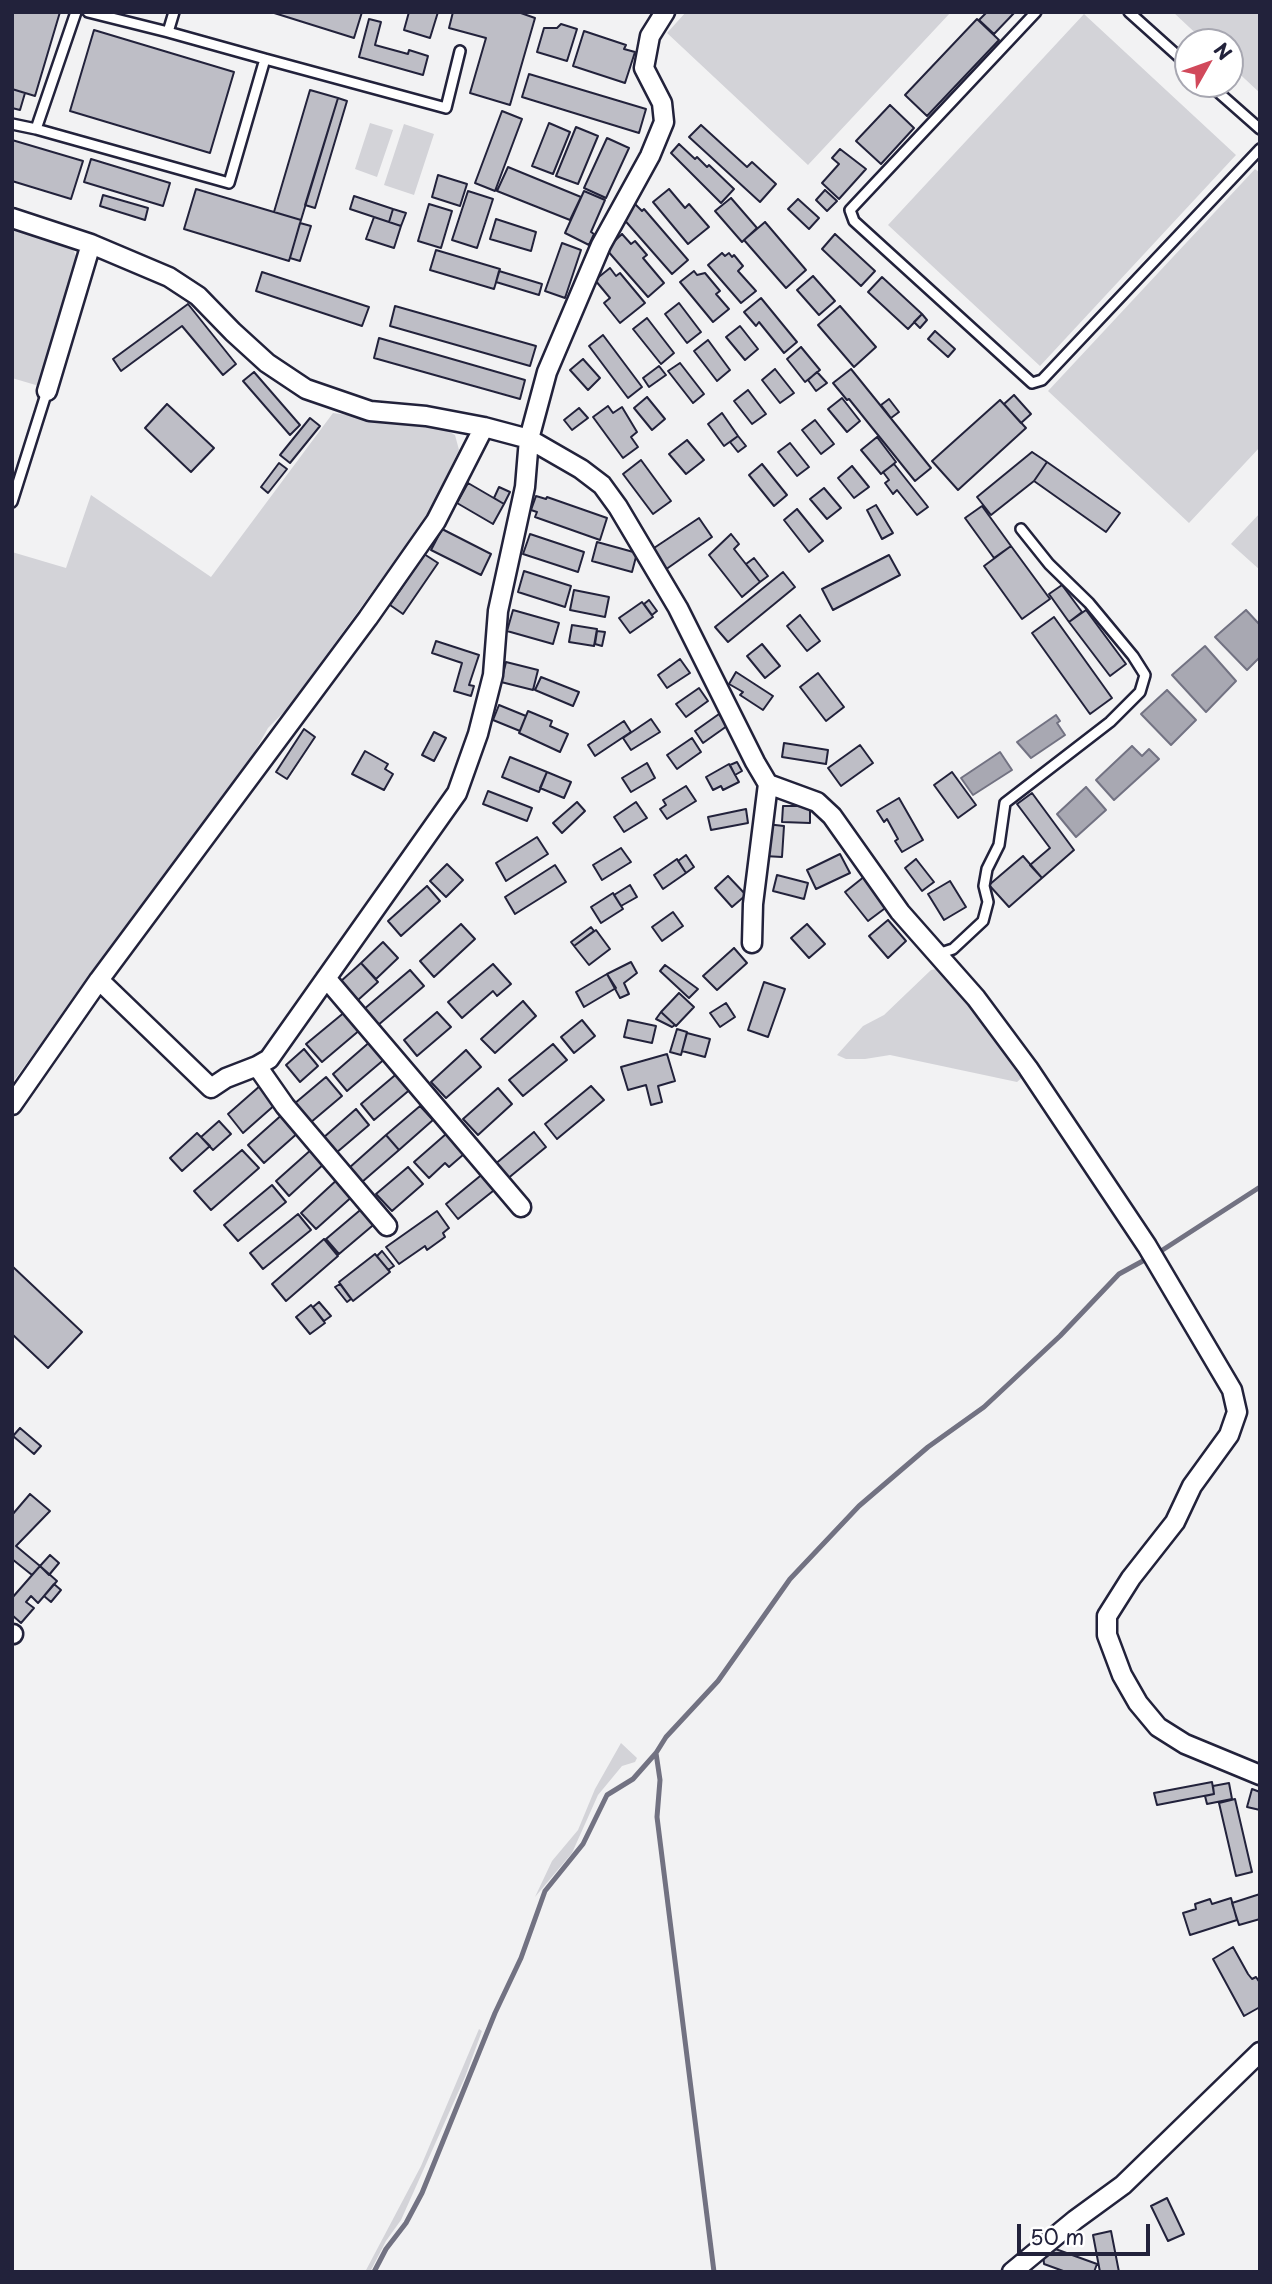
<!DOCTYPE html>
<html>
<head>
<meta charset="utf-8">
<style>
	body { margin:0 }
	#map { position:relative; width:1272px; height:2284px; overflow:hidden; background:#f2f2f3; font-family:"Playpen Sans",sans-serif }
	canvas { display:block }
	.frame { position:absolute; inset:0; border:14px solid #22223b; pointer-events:none }
	.north { position:absolute; left:1174px; top:28px; width:70px; height:70px; box-sizing:border-box; background:#fff; border:2px solid #a7a7b1; border-radius:50%; rotate:50deg; font-size:19px; font-weight:700; line-height:28px; text-align:center; color:#22223b }
	.north::after { content:''; display:block; margin:auto; width:24px; height:32px; background:#d1495b; clip-path:polygon(50% 0,100% 100%,50% 72%,0 100%) }
	.scale { position:absolute; left:1017px; top:2224px; width:133px; height:32px; box-sizing:border-box; border:4px solid #22223b; border-top:0; padding-left:9px; font-size:21px; line-height:24px; white-space:nowrap; color:#22223b; -webkit-text-stroke:5px #fff; paint-order:stroke }
</style>
</head>
<body>
<div id="map">
<canvas width="1272" height="2284"></canvas>
<div class="frame"></div>
<div class="north">N</div>
<div class="scale">50 m</div>
</div>
<script>
const c = document.querySelector('canvas').getContext('2d');
c.lineJoin = 'round';
function fill(path, color) {
  c.fillStyle = color;
  c.fill(path, 'evenodd');
}
function poly(rows) {
  const path = new Path2D();
  for (const r of rows) {
    path.moveTo(r[0], r[1]);
    for (let i = 2; i < r.length; i += 2) path.lineTo(r[i], r[i + 1]);
  }
  return path;
}
function stroke(path, color, width, dash) {
  c.strokeStyle = color;
  c.lineWidth = width;
  c.lineCap = dash ? 'butt' : 'round';
  c.setLineDash(dash || []);
  c.stroke(path);
}
const green = poly([
	[686,12,951,12,808,165,667,33],
	[1173,12,1260,12,1260,93,1230,65,1230,42,1205,42],
	[1084,14,1236,155,1040,366,888,225],
	[370,123,393,130,377,177,355,169],
	[404,124,434,134,414,195,384,185],
	[1255,169,1260,173,1260,447,1189,523,1048,391],
	[12,227,72,247,76,256,39,386,12,378],
	[333,413,442,428,455,435,459,450,426,518,286,710,268,728,250,760,12,1083,12,552,66,568,91,495,211,577],
	[1260,513,1260,570,1231,544],
	[937,969,948,975,976,1002,1024,1076,1017,1082,890,1055,865,1059,846,1059,837,1055,863,1026,884,1015,931,970],
	[621,1743,637,1758,635,1762,622,1766,598,1795,572,1853,535,1897,552,1861,578,1830,595,1789],
	[479,2029,482,2031,465,2077,401,2220,386,2241,370,2272,365,2272,421,2166]
]);
const water = poly([
	[1246,610,1260,625,1260,657,1247,670,1215,637,1246,610],
	[1205,646,1236,681,1206,712,1172,675,1205,646],
	[1167,690,1196,720,1171,745,1141,714,1167,690],
	[1056,715,1060,721,1057,723,1065,735,1031,758,1017,742,1056,715],
	[1132,746,1142,756,1149,749,1159,759,1114,800,1096,780,1132,746],
	[1000,752,1012,770,973,795,961,778,1000,752],
	[1086,787,1106,810,1076,837,1057,814,1086,787]
]);
const stream = poly([
	[656,1753,660,1780,657,1817,714,2272],
	[374,2272,386,2249,406,2223,422,2193,495,2013,521,1958,545,1891,583,1844,607,1795,633,1779,656,1753,666,1737,718,1681,790,1579,859,1506,928,1447,984,1407,1060,1336,1119,1274,1161,1251,1260,1187]
]);
const building = poly([
	[12,12,60,12,35,96,12,89,12,12],
	[271,12,362,12,354,38,271,12],
	[409,12,438,12,430,38,404,30,409,12],
	[453,12,518,12,535,18,510,105,470,93,486,38,449,28,453,12],
	[987,12,1015,12,994,34,979,20,987,12],
	[369,19,381,22,375,45,408,54,409,50,428,56,423,75,359,57,369,19],
	[977,19,999,40,927,116,905,95,977,19],
	[561,24,577,29,567,61,537,52,544,28,557,28,561,24],
	[94,30,234,72,210,153,70,111,94,30],
	[584,31,626,45,624,49,635,52,625,83,573,66,584,31],
	[529,74,646,109,639,133,522,97,529,74],
	[12,89,25,93,20,110,12,108,12,89],
	[310,90,338,98,301,220,274,212,310,90],
	[338,98,347,101,315,208,305,205,338,98],
	[890,105,914,128,881,164,856,141,890,105],
	[502,111,522,119,495,191,475,183,502,111],
	[549,123,570,132,553,174,532,166,549,123],
	[701,125,747,167,752,162,776,184,760,202,689,137,701,125],
	[576,127,598,136,578,184,556,176,576,127],
	[607,138,629,148,606,198,584,188,607,138],
	[12,140,83,161,71,199,12,181,12,140],
	[679,144,695,159,697,157,707,167,709,165,734,189,721,203,671,153,679,144],
	[840,149,866,169,839,199,822,183,839,164,832,158,840,149],
	[91,159,170,183,163,206,84,182,91,159],
	[508,167,581,197,570,220,497,191,508,167],
	[438,175,467,184,460,206,432,197,438,175],
	[196,189,301,220,289,261,184,229,196,189],
	[669,189,685,208,689,204,709,227,688,244,653,202,669,189],
	[825,190,837,201,827,211,816,200,825,190],
	[468,191,493,199,477,248,452,240,468,191],
	[584,191,605,200,591,232,594,234,589,245,565,233,584,191],
	[103,195,148,208,145,220,100,206,103,195],
	[354,196,393,209,389,222,350,209,354,196],
	[731,198,757,228,742,242,715,211,731,198],
	[798,199,819,218,809,229,788,209,798,199],
	[633,202,642,211,644,209,688,260,672,274,621,216,633,202],
	[429,204,452,211,441,248,418,241,429,204],
	[393,209,406,213,401,226,389,222,393,209],
	[374,217,401,226,394,248,366,239,374,217],
	[496,219,536,232,531,251,490,239,496,219],
	[765,222,806,270,786,288,744,240,765,222],
	[300,223,311,226,300,261,290,258,300,223],
	[622,234,631,244,635,241,647,255,643,258,664,283,648,297,606,249,622,234],
	[835,234,875,271,861,286,822,249,835,234],
	[562,243,581,250,565,298,545,291,562,243],
	[436,250,500,269,494,289,430,270,436,250],
	[722,253,725,256,729,253,732,257,734,255,743,266,738,271,756,291,741,303,708,265,722,253],
	[610,268,616,276,620,273,645,303,620,323,604,303,610,298,595,280,610,268],
	[499,271,542,284,539,295,496,282,499,271],
	[694,271,697,275,705,273,720,291,716,294,729,309,713,322,680,282,694,271],
	[262,272,369,307,362,326,256,291,262,272],
	[813,276,835,301,819,315,797,290,813,276],
	[882,277,922,314,908,329,868,292,882,277],
	[761,298,797,342,784,353,759,322,756,326,744,312,761,298],
	[679,303,701,332,687,343,665,314,679,303],
	[188,304,236,364,223,375,182,326,121,371,113,359,188,304],
	[395,306,536,346,530,366,390,326,395,306],
	[840,306,876,347,854,367,818,325,840,306],
	[922,314,927,320,920,328,914,322,922,314],
	[647,318,674,353,661,364,633,329,647,318],
	[740,326,758,349,745,360,726,337,740,326],
	[935,331,955,349,948,357,928,339,935,331],
	[603,335,642,387,628,398,589,346,603,335],
	[379,338,525,380,520,399,374,358,379,338],
	[708,340,730,370,717,381,694,351,708,340],
	[801,347,820,370,805,382,787,359,801,347],
	[583,359,600,378,588,390,570,370,583,359],
	[680,363,704,394,693,403,668,371,680,363],
	[659,366,666,375,649,387,643,378,659,366],
	[775,369,794,393,780,403,762,380,775,369],
	[851,369,931,468,915,481,849,399,847,400,833,383,851,369],
	[254,372,300,425,290,435,243,381,254,372],
	[817,372,827,383,816,391,808,380,817,372],
	[748,390,766,414,752,424,734,401,748,390],
	[1014,395,1031,414,1021,423,1004,404,1014,395],
	[647,397,665,419,652,430,634,408,647,397],
	[842,398,860,421,847,432,828,409,842,398],
	[889,399,899,412,891,418,881,405,889,399],
	[1000,400,1026,428,958,490,932,461,1000,400],
	[167,404,214,448,191,472,145,428,167,404],
	[608,406,613,413,622,407,637,432,631,437,638,447,623,458,593,417,608,406],
	[579,408,588,418,572,430,564,420,579,408],
	[722,413,738,436,724,446,708,424,722,413],
	[310,418,320,426,290,463,280,455,310,418],
	[815,420,834,444,821,454,802,430,815,420],
	[738,436,746,446,738,452,730,442,738,436],
	[877,437,896,462,881,474,861,450,877,437],
	[687,440,704,460,686,474,669,454,687,440],
	[790,443,809,467,797,476,778,452,790,443],
	[1032,452,1047,462,1034,481,991,515,977,497,1032,452],
	[641,460,671,501,653,514,623,474,641,460],
	[1047,462,1120,513,1106,532,1034,481,1047,462],
	[279,463,287,469,268,493,261,487,279,463],
	[762,464,787,495,774,506,749,475,762,464],
	[894,464,928,507,917,515,897,490,893,494,885,483,889,480,883,472,894,464],
	[852,466,869,487,854,498,838,478,852,466],
	[468,483,504,504,493,524,457,503,468,483],
	[499,487,510,492,504,504,494,498,499,487],
	[824,488,841,508,827,519,810,499,824,488],
	[536,496,546,499,547,497,607,518,600,540,535,517,537,512,531,510,536,496],
	[876,505,893,533,882,539,867,510,876,505],
	[982,506,1011,546,994,558,965,518,982,506],
	[797,509,823,541,809,552,784,520,797,509],
	[699,518,712,537,665,570,651,550,699,518],
	[442,529,491,554,481,575,431,550,442,529],
	[530,534,584,552,578,572,523,554,530,534],
	[731,534,739,544,734,549,760,582,742,597,709,555,731,534],
	[597,542,637,553,632,572,592,561,597,542],
	[1011,546,1050,599,1022,619,984,566,1011,546],
	[424,554,438,563,403,614,390,605,424,554],
	[889,555,900,575,833,610,822,589,889,555],
	[754,558,768,576,760,582,746,564,754,558],
	[524,571,571,586,565,607,518,592,524,571],
	[783,572,795,587,728,642,715,627,783,572],
	[1062,585,1082,612,1069,622,1049,594,1062,585],
	[574,590,609,597,605,617,570,610,574,590],
	[649,600,657,611,652,615,644,604,649,600],
	[642,602,653,617,630,633,619,618,642,602],
	[513,610,559,623,553,644,507,631,513,610],
	[1086,610,1126,664,1110,676,1069,622,1086,610],
	[800,615,820,641,807,651,787,626,800,615],
	[1054,617,1112,698,1090,714,1032,633,1054,617],
	[572,625,597,629,594,646,569,642,572,625],
	[597,631,605,632,602,646,595,644,597,631],
	[436,641,479,655,469,685,474,686,471,696,454,691,462,663,432,653,436,641],
	[762,644,780,666,765,678,747,656,762,644],
	[680,659,690,673,667,688,658,675,680,659],
	[506,662,538,670,533,690,501,682,506,662],
	[736,672,773,696,763,710,740,695,743,692,729,684,736,672],
	[818,673,844,707,826,721,800,687,818,673],
	[541,677,579,692,573,706,535,690,541,677],
	[699,688,708,701,686,717,676,704,699,688],
	[499,705,526,716,520,731,493,720,499,705],
	[528,711,552,721,550,726,568,734,560,752,519,733,528,711],
	[719,714,727,726,703,743,695,731,719,714],
	[651,719,660,732,631,750,623,738,651,719],
	[624,721,631,732,595,756,588,745,624,721],
	[304,729,315,737,287,779,276,772,304,729],
	[434,732,446,738,434,761,422,755,434,732],
	[692,738,701,752,677,769,667,755,692,738],
	[784,743,828,750,826,764,782,757,784,743],
	[860,745,873,763,841,786,828,768,860,745],
	[365,751,388,764,385,769,393,774,384,790,352,774,365,751],
	[510,757,547,772,539,792,502,777,510,757],
	[737,762,742,771,735,775,730,765,737,762],
	[647,763,655,778,631,792,622,778,647,763],
	[729,764,739,782,723,790,721,786,713,790,706,777,729,764],
	[547,772,571,782,564,798,540,788,547,772],
	[952,772,976,805,958,818,934,785,952,772],
	[686,786,696,801,667,819,660,809,666,805,663,800,686,786],
	[488,791,532,808,527,821,483,804,488,791],
	[1032,793,1074,850,1042,878,1030,865,1050,848,1017,804,1032,793],
	[899,798,923,840,902,852,895,841,898,839,887,819,884,822,877,811,899,798],
	[577,802,585,811,562,833,553,823,577,802],
	[636,802,647,818,624,832,614,817,636,802],
	[783,806,810,806,810,823,782,822,783,806],
	[746,809,748,823,711,830,708,817,746,809],
	[766,824,784,826,782,857,764,856,766,824],
	[537,837,548,854,506,881,496,863,537,837],
	[621,848,631,862,602,880,593,865,621,848],
	[840,854,850,873,816,889,807,870,840,854],
	[686,855,694,867,686,873,678,861,686,855],
	[1023,856,1042,878,1009,907,989,885,1023,856],
	[677,859,686,873,663,889,654,875,677,859],
	[916,859,934,882,922,891,905,868,916,859],
	[447,864,463,880,446,897,430,881,447,864],
	[555,865,566,882,515,914,505,897,555,865],
	[777,875,808,883,804,899,773,891,777,875],
	[728,876,746,895,732,907,715,888,728,876],
	[865,876,888,906,868,921,845,892,865,876],
	[950,881,966,907,944,920,928,894,950,881],
	[630,885,637,897,621,906,614,895,630,885],
	[427,886,440,901,401,936,388,921,427,886],
	[613,893,623,909,601,923,591,907,613,893],
	[673,912,683,926,662,941,652,927,673,912],
	[888,920,906,941,888,958,869,936,888,920],
	[461,924,475,939,434,977,420,961,461,924],
	[807,924,825,944,809,958,791,938,807,924],
	[591,927,594,931,574,946,571,942,591,927],
	[596,930,610,949,589,965,574,946,596,930],
	[383,942,398,958,376,979,361,963,383,942],
	[734,948,747,963,717,990,703,976,734,948],
	[631,962,637,973,624,983,629,994,620,998,607,974,631,962],
	[361,963,378,982,358,1000,340,982,361,963],
	[493,964,511,984,497,996,493,991,462,1018,448,1002,493,964],
	[665,965,698,989,689,998,660,971,665,965],
	[410,970,424,986,377,1026,363,1010,410,970],
	[607,974,616,988,584,1007,576,992,607,974],
	[764,982,785,989,768,1037,748,1030,764,982],
	[679,993,694,1007,676,1026,661,1012,679,993],
	[523,1001,536,1016,495,1053,481,1039,523,1001],
	[726,1003,735,1017,720,1027,710,1013,726,1003],
	[346,1011,361,1029,322,1062,306,1044,346,1011],
	[437,1012,451,1027,417,1056,404,1040,437,1012],
	[661,1012,675,1025,672,1027,656,1019,661,1012],
	[582,1020,595,1036,574,1053,561,1037,582,1020],
	[628,1020,656,1026,652,1043,624,1037,628,1020],
	[677,1029,687,1032,681,1055,670,1052,677,1029],
	[687,1033,710,1039,705,1057,682,1051,687,1033],
	[372,1040,387,1057,347,1091,333,1074,372,1040],
	[553,1044,567,1060,523,1096,509,1080,553,1044],
	[304,1049,318,1066,300,1082,286,1065,304,1049],
	[466,1050,481,1067,446,1098,431,1082,466,1050],
	[667,1054,675,1081,658,1086,662,1102,651,1105,646,1085,628,1090,621,1067,667,1054],
	[400,1071,413,1087,374,1120,361,1104,400,1071],
	[326,1077,342,1096,310,1123,294,1104,326,1077],
	[261,1085,277,1103,243,1133,228,1114,261,1085],
	[591,1086,604,1100,557,1139,545,1124,591,1086],
	[498,1088,512,1104,478,1135,463,1119,498,1088],
	[420,1106,433,1120,399,1150,386,1135,420,1106],
	[356,1109,369,1125,336,1153,323,1138,356,1109],
	[285,1112,300,1131,264,1163,248,1145,285,1112],
	[219,1121,231,1134,213,1150,201,1137,219,1121],
	[534,1132,546,1147,506,1180,494,1165,534,1132],
	[197,1133,210,1146,182,1171,170,1158,197,1133],
	[446,1134,464,1154,449,1167,445,1163,429,1178,414,1162,446,1134],
	[386,1135,399,1150,362,1182,349,1168,386,1135],
	[313,1148,326,1162,289,1196,276,1181,313,1148],
	[242,1150,259,1168,211,1210,194,1191,242,1150],
	[408,1167,423,1184,392,1211,376,1194,408,1167],
	[485,1172,498,1187,458,1219,446,1204,485,1172],
	[340,1177,355,1194,316,1229,301,1213,340,1177],
	[272,1185,286,1202,238,1241,224,1225,272,1185],
	[365,1206,378,1221,339,1254,326,1239,365,1206],
	[437,1211,449,1228,443,1233,445,1237,427,1250,425,1246,399,1264,386,1247,437,1211],
	[298,1214,311,1230,263,1269,250,1253,298,1214],
	[324,1239,338,1256,286,1301,272,1284,324,1239],
	[382,1251,394,1266,388,1270,377,1256,382,1251],
	[375,1254,390,1272,353,1301,339,1282,375,1254],
	[12,1266,82,1332,48,1368,12,1334,12,1266],
	[340,1284,351,1299,347,1302,335,1287,340,1284],
	[319,1302,331,1316,324,1321,313,1307,319,1302],
	[311,1305,325,1323,310,1334,296,1317,311,1305],
	[20,1428,41,1446,34,1454,13,1436,20,1428],
	[30,1494,50,1511,16,1546,40,1566,32,1575,12,1559,12,1515,30,1494],
	[50,1555,59,1563,49,1575,40,1566,50,1555],
	[40,1566,57,1581,38,1603,31,1596,26,1602,34,1608,21,1623,12,1615,12,1598,40,1566],
	[54,1584,61,1590,51,1602,44,1596,54,1584],
	[1212,1782,1214,1794,1157,1805,1154,1793,1212,1782],
	[1229,1783,1232,1799,1207,1804,1205,1796,1214,1794,1213,1786,1229,1783],
	[1252,1789,1260,1792,1260,1810,1247,1807,1252,1789],
	[1235,1799,1252,1872,1236,1876,1219,1803,1235,1799],
	[1260,1894,1260,1919,1239,1925,1232,1903,1260,1894],
	[1231,1898,1237,1920,1190,1935,1183,1913,1196,1909,1195,1904,1210,1899,1212,1904,1231,1898],
	[1233,1947,1248,1974,1252,1979,1256,1977,1260,1983,1260,2007,1244,2016,1213,1959,1233,1947],
	[1167,2198,1184,2234,1168,2241,1151,2206,1167,2198],
	[1111,2231,1119,2272,1100,2272,1093,2235,1111,2231],
	[1050,2247,1097,2264,1094,2272,1066,2272,1044,2264,1043,2252,1050,2247]
]);
const service = poly([
	[88,12,168,32],
	[1036,12,850,210,854,221,1032,383,1042,380,1260,149],
	[1129,12,1188,65],
	[265,59,446,108,460,51],
	[1209,84,1260,129],
	[12,124,36,129,76,12],
	[36,129,229,183,265,59,168,32,174,12],
	[12,502,47,391],
	[938,954,953,949,983,921,988,902,984,886,987,869,999,845,1005,803,1110,722,1140,692,1145,675,1133,656,1089,603,1049,564,1021,529]
]);
const minor = poly([
	[12,218,91,244,169,277,198,296,233,332,267,363,306,389,370,411,426,416,484,427,529,439,581,469,602,485,618,507,678,608,755,762,768,784,817,802,832,816,900,912,976,998,1028,1068,1147,1246,1232,1390,1237,1412,1229,1435,1192,1486,1175,1522,1131,1578,1107,1616,1107,1635,1122,1675,1138,1703,1158,1727,1185,1744,1260,1775],
	[47,391,91,244],
	[752,943,753,904,768,784],
	[326,978,521,1207],
	[99,980,211,1088,226,1078,257,1066,269,1059,457,793,478,734,493,675,498,611,525,487,529,439,547,372,601,245,650,156,664,122,662,103,644,68,650,36,665,12],
	[257,1066,285,1106,387,1226],
	[12,1105,99,980,368,618,436,521,484,427],
	[12,1634,13,1634],
	[1012,2272,1075,2220,1123,2185,1260,2052]
]);
fill(green, '#d3d3d8');
fill(water, '#a8a8b2');
stroke(water, '#727282', 2);
stroke(stream, '#727282', 5);
fill(building, '#bebec6');
stroke(building, '#22223b', 2);
stroke(service, '#22223b', 14);
stroke(minor, '#22223b', 23);
stroke(service, '#fff', 9);
stroke(minor, '#fff', 18);
</script>
</body>
</html>
